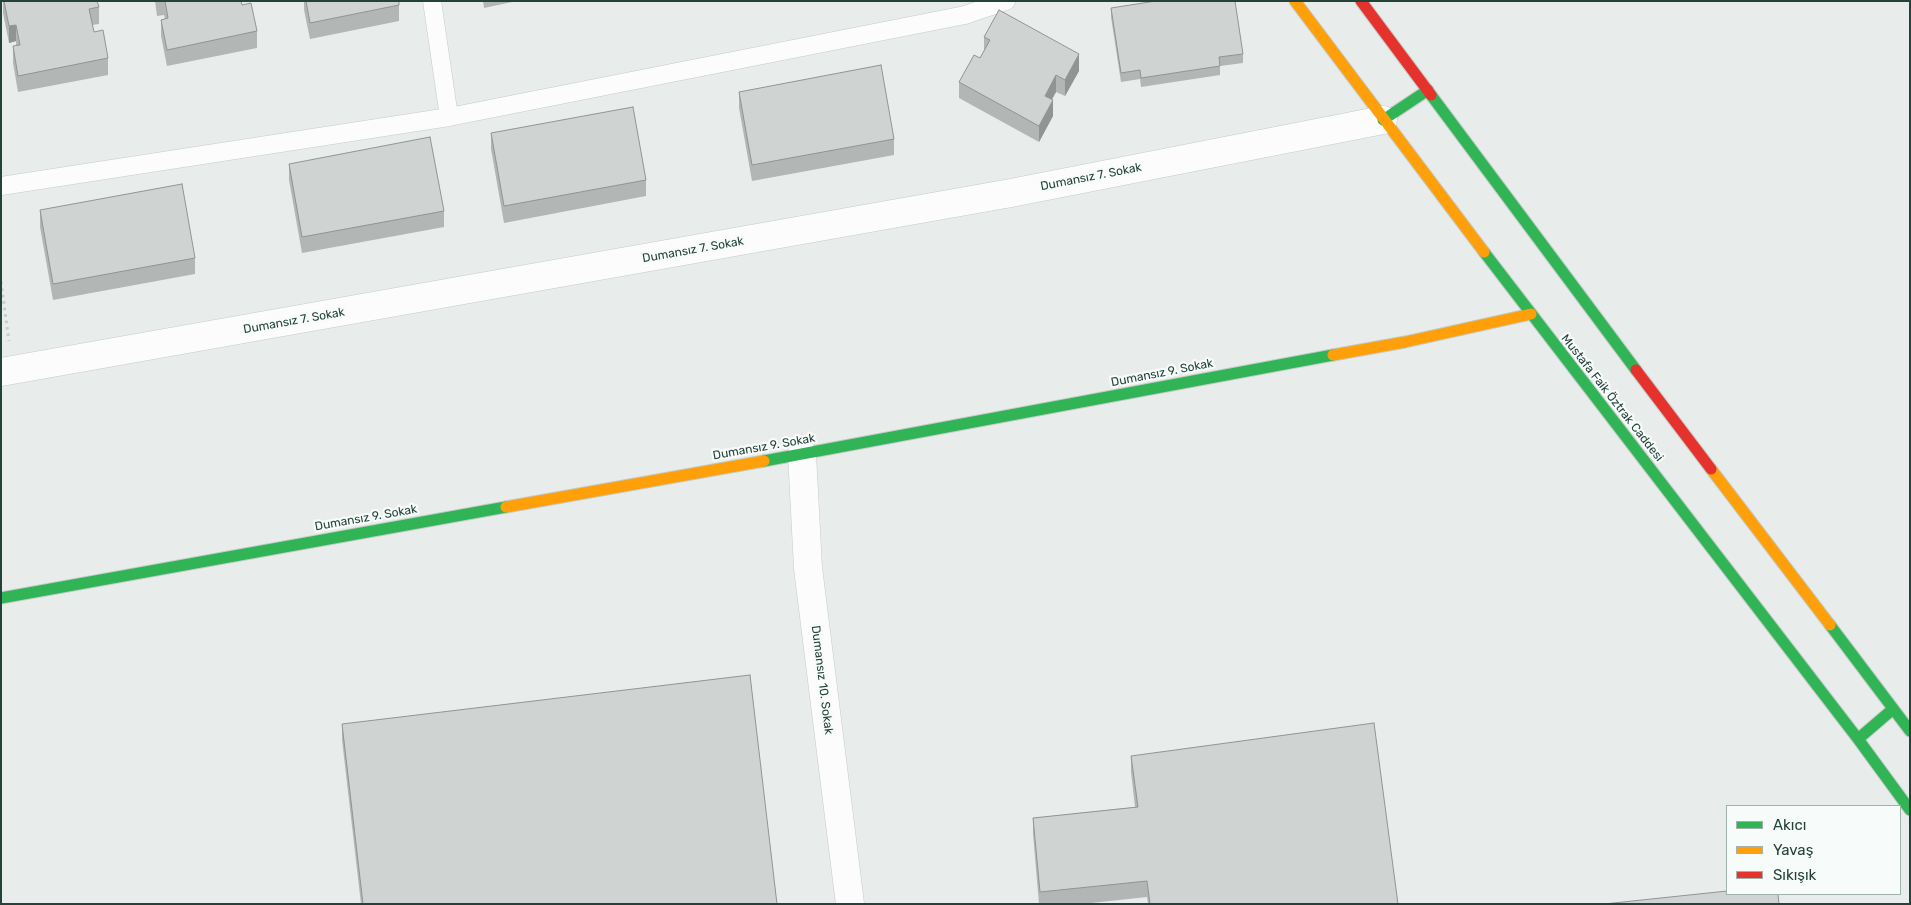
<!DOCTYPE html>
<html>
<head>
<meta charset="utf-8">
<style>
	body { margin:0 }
	#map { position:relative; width:1911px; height:905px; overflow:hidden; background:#e8edeb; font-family:Rubik,sans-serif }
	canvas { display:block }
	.frame { position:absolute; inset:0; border:2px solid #24423a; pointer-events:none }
	.legend { position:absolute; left:1726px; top:805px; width:175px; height:90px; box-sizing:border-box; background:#f7fbf9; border:1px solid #a3b1ad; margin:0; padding:6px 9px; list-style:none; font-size:15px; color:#24423a }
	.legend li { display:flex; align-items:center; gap:10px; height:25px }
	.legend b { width:25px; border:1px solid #a3b1ad }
</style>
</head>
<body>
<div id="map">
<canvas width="1911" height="905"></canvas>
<div class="frame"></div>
<ul class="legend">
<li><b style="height:6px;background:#30b455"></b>Akıcı</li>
<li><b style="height:6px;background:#ff9f0a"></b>Yavaş</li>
<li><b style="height:6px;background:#e5322d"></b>Sıkışık</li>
</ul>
</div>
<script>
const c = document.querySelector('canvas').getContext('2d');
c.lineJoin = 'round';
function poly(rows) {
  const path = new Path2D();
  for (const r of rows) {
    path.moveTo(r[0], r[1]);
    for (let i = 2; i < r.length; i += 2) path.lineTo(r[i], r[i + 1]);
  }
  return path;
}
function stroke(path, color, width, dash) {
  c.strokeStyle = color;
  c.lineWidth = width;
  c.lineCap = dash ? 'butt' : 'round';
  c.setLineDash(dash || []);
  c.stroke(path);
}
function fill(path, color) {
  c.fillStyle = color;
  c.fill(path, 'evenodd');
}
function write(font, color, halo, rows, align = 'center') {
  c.font = font + ' Rubik,sans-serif';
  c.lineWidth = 4.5;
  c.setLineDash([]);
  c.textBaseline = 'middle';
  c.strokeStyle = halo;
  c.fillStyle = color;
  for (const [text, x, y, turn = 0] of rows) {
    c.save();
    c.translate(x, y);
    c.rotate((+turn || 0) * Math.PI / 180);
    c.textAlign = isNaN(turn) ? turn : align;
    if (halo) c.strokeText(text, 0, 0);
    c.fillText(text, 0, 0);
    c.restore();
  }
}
const path = poly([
	[1,282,9,341]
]);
const lane = poly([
	[432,1,449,117],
	[1,186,449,117,965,15,1006,1]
]);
const street = poly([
	[1,372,1011,193,1383,120],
	[802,454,808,568,850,904]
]);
const fast = poly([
	[1431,95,1636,370],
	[1383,120,1428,90],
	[1484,252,1858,739,1910,810],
	[764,461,1333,355],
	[1,598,506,507],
	[1830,625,1910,731],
	[1858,739,1893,709]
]);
const slow = poly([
	[1295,1,1484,252],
	[1333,355,1405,342,1531,314],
	[1711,469,1830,625],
	[506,507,764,461]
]);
const jam = poly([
	[1361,1,1431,95],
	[1636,370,1711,469]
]);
const wall = poly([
	[3,1,97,1,99,7,99,24,92,25,94,32,108,58,108,75,18,92,13,63,13,46,16,46,16,41,9,43,3,13],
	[155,1,241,1,242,5,257,31,257,48,167,66,161,36,161,20,165,19,164,15,157,16],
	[304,1,399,1,399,21,310,39,304,10],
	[483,1,517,1,484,8],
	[1111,8,1243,54,1243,63,1220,66,1220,75,1141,87,1140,79,1121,82,1111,17],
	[984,37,1079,71,1065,96,1056,92,1052,99,1053,116,1039,142,959,98,959,82,980,58,984,51],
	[739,92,894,139,894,155,752,181,739,108],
	[491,133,646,180,646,196,504,223,491,149],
	[289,164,444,211,444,227,302,253,289,180],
	[40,210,195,258,195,274,53,300,40,227],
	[342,724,777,904,361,904,342,740],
	[1131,756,1398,904,1148,904,1147,897,1082,904,1039,904,1033,834,1033,818,1135,807,1131,772]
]);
const shadedWall = poly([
	[16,25,16,41,9,43,9,26],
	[1079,54,1079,71,1065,96,1065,80],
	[1056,75,1056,92,1045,112,1045,96],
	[1053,100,1053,116,1039,142,1039,126]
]);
const building = poly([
	[4,1,97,1,99,7,89,9,94,32,103,30,108,58,18,76,13,46,20,45,16,25,9,26,4,1],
	[165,1,241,1,242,5,251,3,257,31,167,50,161,20,168,18,165,1],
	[306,1,399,1,399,5,310,23,306,1],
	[1156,1,1235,1,1243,54,1219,57,1220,66,1141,78,1140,70,1121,73,1111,8,1156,1],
	[999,10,1079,54,1065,80,1056,75,1045,96,1053,100,1039,126,959,82,974,55,980,58,990,40,984,37,999,10],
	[881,65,894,139,752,165,739,92,881,65],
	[633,107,646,180,504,206,491,133,633,107],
	[430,137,444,211,302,237,289,164,430,137],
	[182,184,195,258,53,284,40,210,182,184],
	[750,675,777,904,363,904,342,724,750,675],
	[1374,723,1398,904,1150,904,1147,881,1040,892,1033,818,1138,807,1131,756,1374,723],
	[1727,891,1727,894,1778,894,1779,904,1604,904,1727,891]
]);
const streetNames = [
	["Dumansız 7. Sokak",1091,177,-11],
	["Dumansız 7. Sokak",693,250,-10],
	["Dumansız 7. Sokak",294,321,-10],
	["Dumansız 9. Sokak",1162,373,-11],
	["Mustafa Faik Öztrak Caddesi",1612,398,52],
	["Dumansız 9. Sokak",764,447,-10],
	["Dumansız 9. Sokak",366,518,-10],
	["Dumansız 10. Sokak",822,680,83]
];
stroke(lane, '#c5cac8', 19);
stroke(street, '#c5cac8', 29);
stroke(fast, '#c3cbc8', 13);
stroke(slow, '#c3cbc8', 13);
stroke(jam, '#c3cbc8', 13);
stroke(path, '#c3ccca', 3, [2.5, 4]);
stroke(lane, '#fcfcfc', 18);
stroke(street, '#fcfcfc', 28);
stroke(fast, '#30b455', 11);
stroke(slow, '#ff9f0a', 11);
stroke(jam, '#e5322d', 11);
fill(wall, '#b2b6b5');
fill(shadedWall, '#919493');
fill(building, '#cfd4d2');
stroke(building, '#919493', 1);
write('12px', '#24423a', '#f7fbf9', streetNames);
</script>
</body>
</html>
